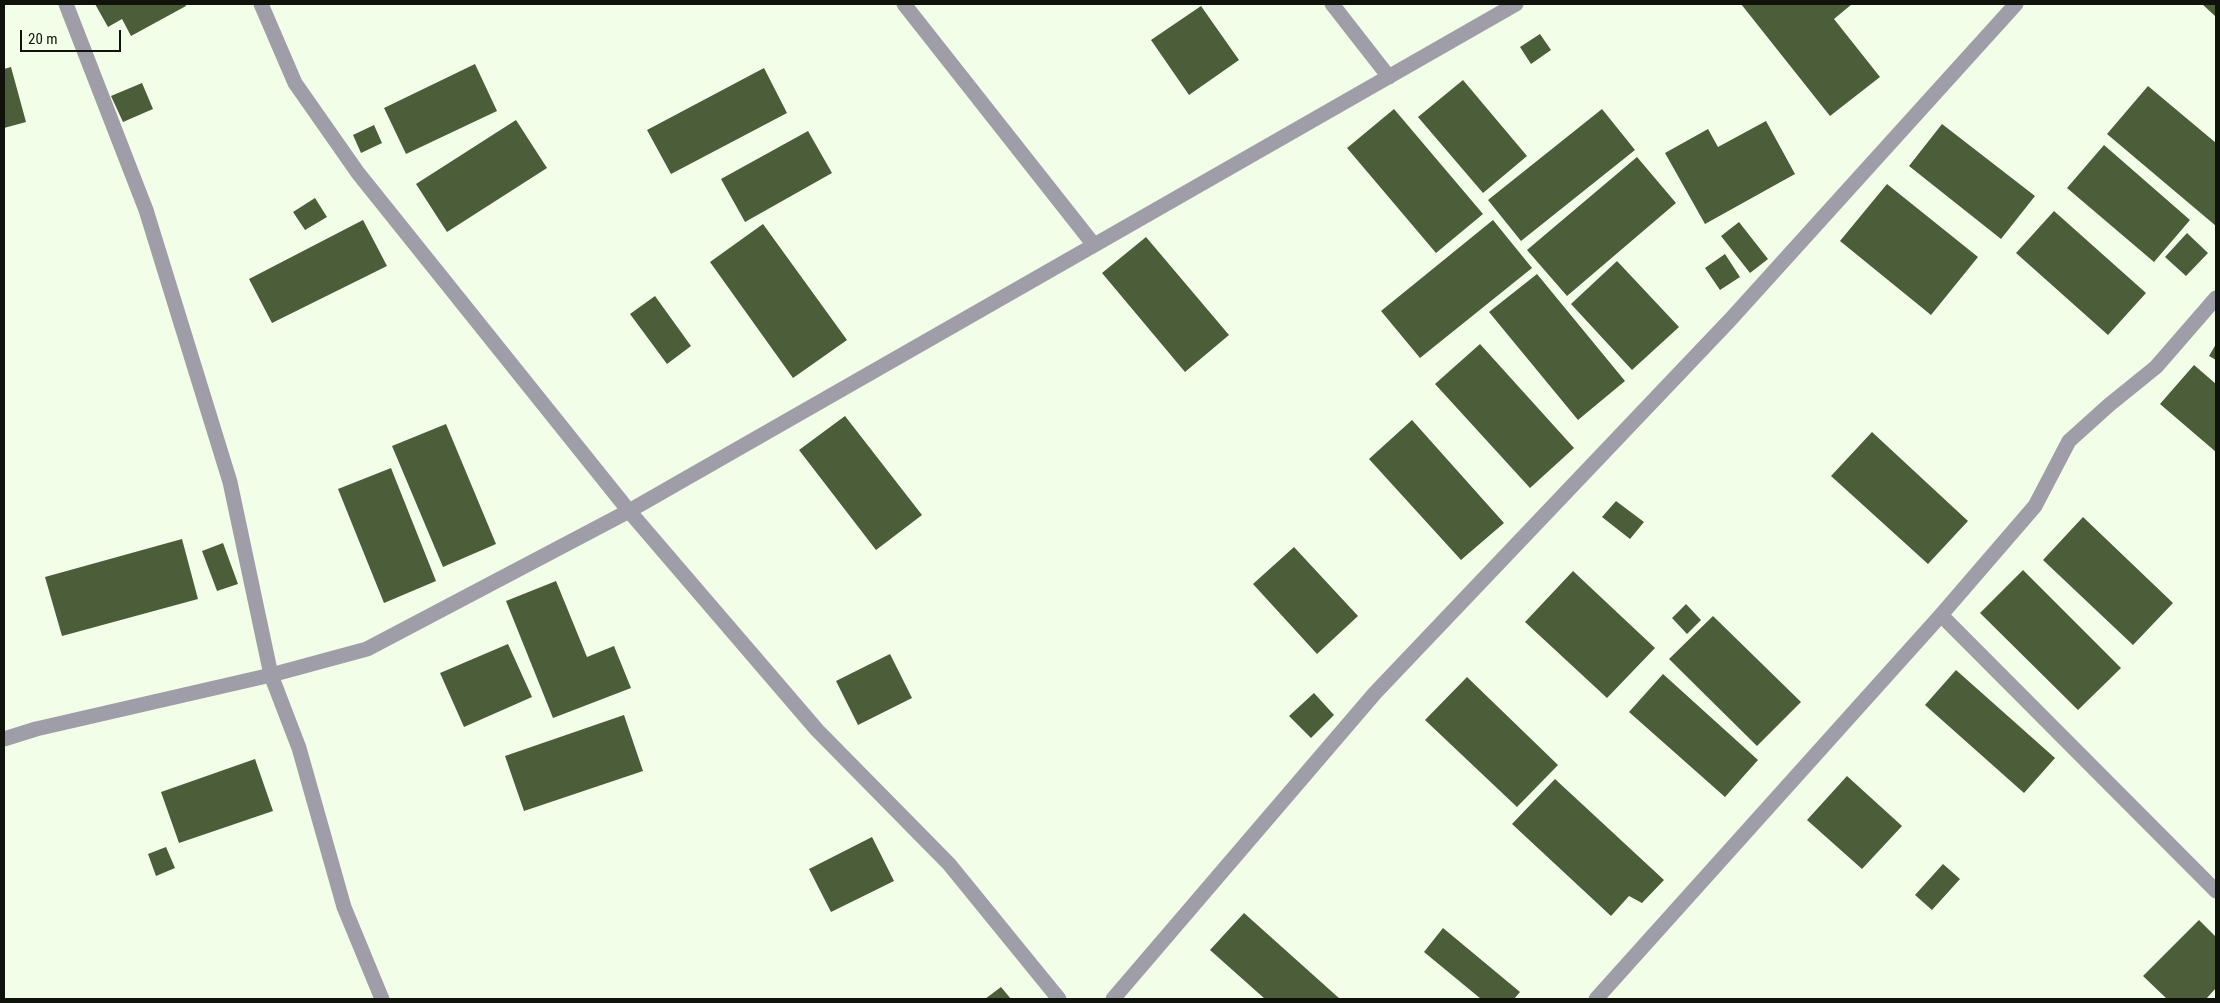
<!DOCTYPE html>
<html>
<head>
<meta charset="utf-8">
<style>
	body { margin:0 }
	#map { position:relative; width:2220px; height:1003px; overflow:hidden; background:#f2fee8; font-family:"Roboto Condensed",sans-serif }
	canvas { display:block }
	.frame { position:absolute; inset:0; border:5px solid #10130c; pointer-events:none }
	.scale { position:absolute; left:20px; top:30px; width:101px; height:22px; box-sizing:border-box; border:2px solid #10130c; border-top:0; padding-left:6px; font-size:15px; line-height:18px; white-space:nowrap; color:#10130c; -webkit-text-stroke:4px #f2fee8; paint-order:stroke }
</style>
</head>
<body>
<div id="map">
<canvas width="2220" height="1003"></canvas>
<div class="frame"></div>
<div class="scale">20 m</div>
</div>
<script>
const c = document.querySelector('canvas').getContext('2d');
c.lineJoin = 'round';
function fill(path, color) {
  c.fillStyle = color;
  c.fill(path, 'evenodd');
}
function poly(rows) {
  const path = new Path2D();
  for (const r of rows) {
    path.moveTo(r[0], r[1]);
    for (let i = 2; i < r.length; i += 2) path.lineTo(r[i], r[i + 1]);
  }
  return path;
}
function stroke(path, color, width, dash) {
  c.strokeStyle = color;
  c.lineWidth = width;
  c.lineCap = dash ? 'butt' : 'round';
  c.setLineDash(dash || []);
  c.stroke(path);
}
const building = poly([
	[95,4,185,4,186,6,131,36,122,19,108,27],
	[1741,4,1852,4,1834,19,1880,77,1830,116],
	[2202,4,2216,4,2216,15,2215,16],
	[1201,6,1239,60,1189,95,1151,40],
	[1540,34,1551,50,1531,64,1520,47],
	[475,64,497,111,406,154,384,108],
	[11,67,26,122,4,128,4,69],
	[764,68,787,113,671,174,647,130],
	[1463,80,1527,156,1483,193,1418,117],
	[142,83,153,109,123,122,111,96],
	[2148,86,2216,143,2216,226,2107,134],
	[1394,109,1483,214,1436,253,1347,148],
	[1602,109,1635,150,1521,241,1488,200],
	[516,120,547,168,447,232,416,184],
	[1766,121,1795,174,1705,224,1665,153,1708,129,1718,147],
	[1942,124,2035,196,2001,239,1909,166],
	[374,125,382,143,361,153,353,135],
	[808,131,832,173,745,222,721,179],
	[2104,145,2190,220,2154,262,2067,188],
	[1637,157,1676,203,1567,296,1527,250],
	[1887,184,1978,257,1931,315,1840,241],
	[315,198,327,217,305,230,293,212],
	[2054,211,2146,293,2108,335,2016,253],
	[363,220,387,266,272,323,249,279],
	[1493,220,1532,268,1420,358,1381,311],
	[1739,222,1768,259,1750,273,1721,236],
	[763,224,847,340,793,378,710,262],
	[2187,233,2208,253,2186,276,2165,257],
	[1146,237,1229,335,1185,372,1102,273],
	[1725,254,1740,277,1720,290,1705,268],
	[1617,261,1679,327,1632,370,1571,304],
	[1537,274,1625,381,1578,420,1489,312],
	[655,296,691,346,667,364,630,314],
	[1480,344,1574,448,1530,488,1435,384],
	[2216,344,2216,360,2209,356],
	[2194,365,2216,384,2216,452,2160,404],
	[845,416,922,515,876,550,799,450],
	[1412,420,1504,523,1461,560,1369,459],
	[446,424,496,544,443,567,392,446],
	[1872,432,1968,521,1928,564,1831,476],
	[391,468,436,581,384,603,338,489],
	[1616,501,1644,522,1630,539,1602,517],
	[2083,517,2173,603,2133,645,2043,560],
	[182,539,198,599,62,636,45,577],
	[223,543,238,584,217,591,202,551],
	[1294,547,1358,616,1317,654,1253,584],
	[2023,570,2121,668,2078,710,1980,613],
	[1573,571,1655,648,1607,698,1525,622],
	[556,581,587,657,614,646,631,688,553,718,506,601],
	[1686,604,1701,620,1687,634,1672,618],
	[1713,616,1801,702,1757,746,1669,659],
	[508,644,532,697,464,727,440,673],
	[890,654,912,698,858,725,836,681],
	[1956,670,2055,758,2024,793,1925,705],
	[1663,674,1758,760,1725,797,1629,712],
	[1467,677,1558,765,1517,807,1425,720],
	[1314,693,1334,715,1311,738,1289,716],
	[624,715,643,771,524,811,505,756],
	[255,759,273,811,179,843,161,792],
	[1847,776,1902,826,1862,869,1807,820],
	[1555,779,1664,880,1642,903,1629,896,1611,916,1512,824],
	[872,837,894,881,831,912,809,869],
	[166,847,175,868,156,876,148,854],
	[1943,864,1960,879,1932,910,1915,895],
	[1244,913,1340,999,1265,999,1210,950],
	[2199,920,2216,937,2216,988,2206,999,2167,999,2143,976],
	[1443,928,1520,992,1514,999,1481,999,1424,952],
	[1001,987,1011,999,985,999]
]);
const street = poly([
	[66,4,146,210,230,482,271,675,299,748,344,907,382,999],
	[261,4,295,83,358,173,629,511,817,730,949,864,1059,999],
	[904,4,1094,245],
	[1332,4,1389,77],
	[1941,615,2216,891],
	[4,739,36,729,271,675,367,649,629,511,1516,4],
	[1113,999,1375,693,1730,320,2016,4],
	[1596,999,1941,615,2035,506,2069,441,2109,405,2156,367,2216,298]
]);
fill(building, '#4c5d3a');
stroke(street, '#9f9ea8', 15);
</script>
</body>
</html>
